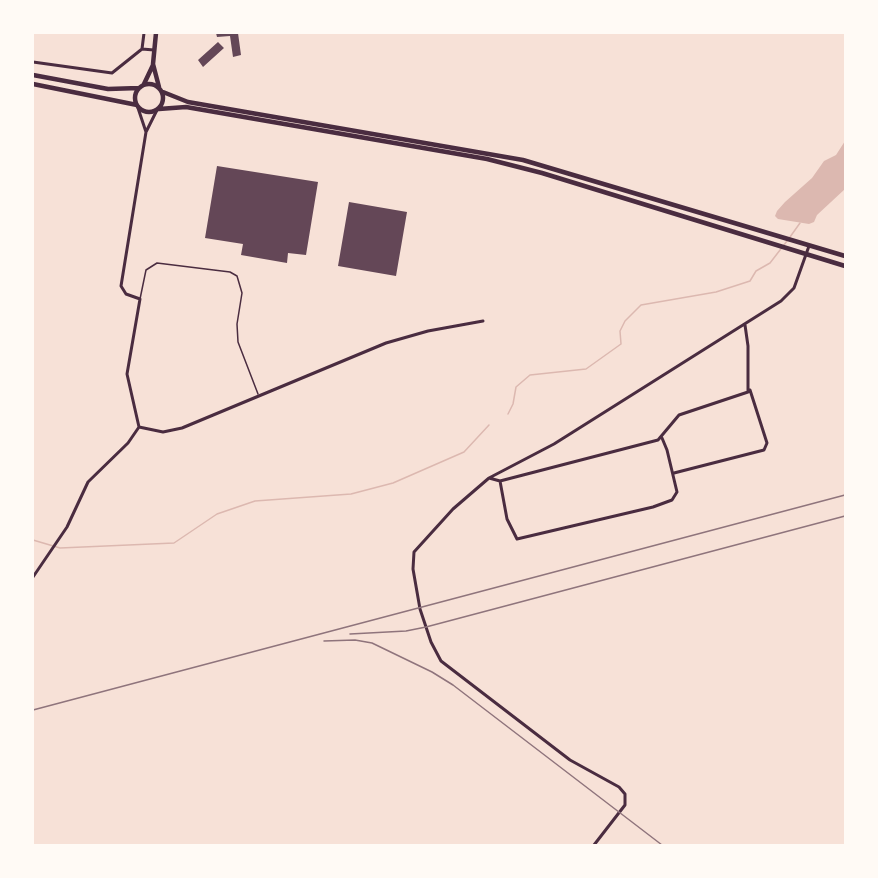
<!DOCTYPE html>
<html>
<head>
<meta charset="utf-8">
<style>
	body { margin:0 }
	#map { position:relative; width:878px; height:878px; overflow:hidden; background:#f7e1d7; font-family:"Source Sans 3",sans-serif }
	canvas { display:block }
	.frame { position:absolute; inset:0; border:34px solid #fffaf5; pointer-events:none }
</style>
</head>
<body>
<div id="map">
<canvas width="878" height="878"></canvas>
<div class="frame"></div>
</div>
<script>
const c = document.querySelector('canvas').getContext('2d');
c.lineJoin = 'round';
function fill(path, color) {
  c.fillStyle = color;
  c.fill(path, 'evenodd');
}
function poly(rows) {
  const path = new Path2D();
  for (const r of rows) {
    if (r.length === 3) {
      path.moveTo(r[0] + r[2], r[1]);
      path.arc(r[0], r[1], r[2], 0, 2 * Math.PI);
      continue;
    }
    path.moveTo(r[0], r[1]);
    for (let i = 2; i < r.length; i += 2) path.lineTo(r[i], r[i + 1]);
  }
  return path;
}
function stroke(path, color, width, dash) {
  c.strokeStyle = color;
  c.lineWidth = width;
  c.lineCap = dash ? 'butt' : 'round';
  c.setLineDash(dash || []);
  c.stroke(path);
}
const water = poly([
	[845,141,845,189,817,215,814,222,809,224,778,219,775,216,777,211,785,202,812,178,824,161,836,155]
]);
const stream = poly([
	[790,237,800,223],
	[508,414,513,404,516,387,530,375,586,369,621,344,620,331,625,321,641,305,716,292,750,281,756,271,770,263,787,241],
	[33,540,60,548,174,543,217,514,255,501,351,494,393,483,464,452,489,425]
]);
const building = poly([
	[216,33,238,33,241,55,233,57,230,36,217,37],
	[218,42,224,48,203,67,198,60],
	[217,166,318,182,306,255,288,253,287,263,241,255,243,244,205,238],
	[349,202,407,212,396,276,338,266]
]);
const service = poly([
	[140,299,146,270,157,263,230,272,237,276,242,293,237,324,238,342,258,394]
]);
const minor = poly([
	[142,49,154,50],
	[33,62,112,73,142,49,144,33],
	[138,108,146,132],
	[139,427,163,432,182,428,386,343,428,331,483,321],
	[674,473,764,450,767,443,750,390],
	[489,478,500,481,658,440,679,415,748,392,748,346,745,325],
	[500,481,507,519,517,539,653,507,672,500,677,492,667,450,662,438],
	[33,577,67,527,88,482,128,443,139,427,127,374,140,299,126,294,121,286,146,132,157,110],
	[594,845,625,805,625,794,619,787,570,760,441,661,431,642,420,609,413,569,414,552,453,509,489,478,554,444,781,301,794,288,809,246]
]);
const primary = poly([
	[156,33,153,64,159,87],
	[144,84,153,65]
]);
const trunk = poly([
	[33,75,108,89,139,88],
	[149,98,14],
	[33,84,137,105],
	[163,92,188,102,523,160,845,256],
	[159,109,186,107,487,159,542,173,845,266]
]);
const rail = poly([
	[350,634,406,631,426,627,845,516],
	[324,641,355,640,372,643,432,672,453,685,662,845],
	[33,710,845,495]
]);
fill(water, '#dcb8b0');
stroke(stream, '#dcb8b0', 1.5);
fill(building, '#644757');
stroke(service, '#4a2c40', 1.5);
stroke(minor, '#4a2c40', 3);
stroke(primary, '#4a2c40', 4.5);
stroke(trunk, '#4a2c40', 4.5);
stroke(rail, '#8f747c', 1.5);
</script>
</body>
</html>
